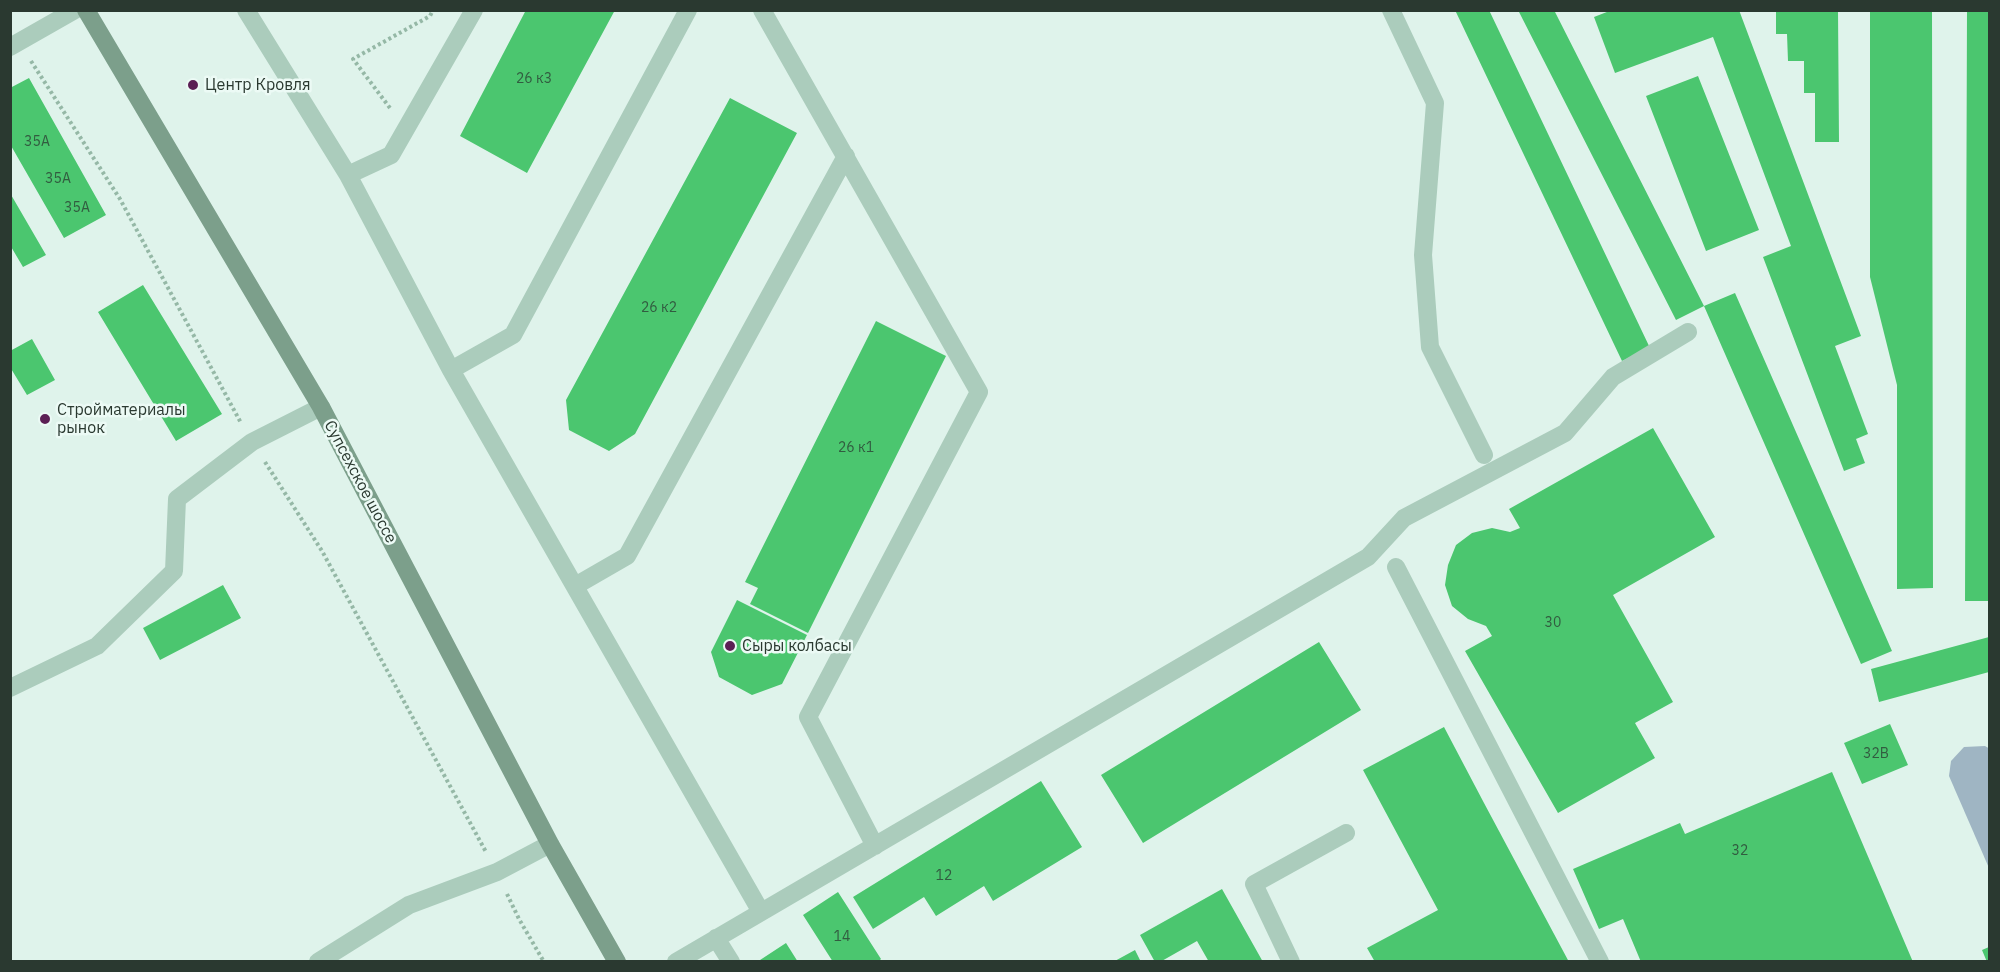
<!DOCTYPE html>
<html>
<head>
<meta charset="utf-8">
<style>
	body { margin:0 }
	#map { position:relative; width:2000px; height:972px; overflow:hidden; background:#dff3eb; font-family:"IBM Plex Sans",sans-serif }
	canvas { display:block }
	.frame { position:absolute; inset:0; border:12px solid #2a3930; pointer-events:none }
</style>
</head>
<body>
<div id="map">
<canvas width="2000" height="972"></canvas>
<div class="frame"></div>
</div>
<script>
const c = document.querySelector('canvas').getContext('2d');
c.lineJoin = 'round';
function fill(path, color) {
  c.fillStyle = color;
  c.fill(path, 'evenodd');
}
function poly(rows) {
  const path = new Path2D();
  for (const r of rows) {
    path.moveTo(r[0], r[1]);
    for (let i = 2; i < r.length; i += 2) path.lineTo(r[i], r[i + 1]);
  }
  return path;
}
function stroke(path, color, width, dash) {
  c.strokeStyle = color;
  c.lineWidth = width;
  c.lineCap = dash ? 'butt' : 'round';
  c.setLineDash(dash || []);
  c.stroke(path);
}
function write(font, color, halo, rows, align = 'center') {
  c.font = font + ' "IBM Plex Sans",sans-serif';
  c.lineWidth = 5;
  c.setLineDash([]);
  c.textBaseline = 'middle';
  c.strokeStyle = halo;
  c.fillStyle = color;
  for (const [text, x, y, turn = 0] of rows) {
    c.save();
    c.translate(x, y);
    c.rotate((+turn || 0) * Math.PI / 180);
    c.textAlign = isNaN(turn) ? turn : align;
    if (halo) c.strokeText(text, 0, 0);
    c.fillText(text, 0, 0);
    c.restore();
  }
}
const green = poly([
	[1985,746,1990,749,1989,868,1949,776,1951,761,1964,747]
]);
const building = poly([
	[526,10,615,10,527,173,460,136],
	[1455,10,1489,10,1650,348,1622,361],
	[1518,10,1554,10,1704,306,1735,293,1892,651,1861,664,1704,306,1676,320],
	[1612,10,1739,10,1861,336,1835,346,1868,434,1856,439,1865,463,1844,471,1763,257,1791,246,1713,37,1615,73,1594,17],
	[1776,10,1838,10,1839,142,1815,142,1815,93,1804,93,1804,61,1788,61,1787,34,1776,34],
	[1870,10,1932,10,1933,588,1897,589,1897,385,1870,277],
	[1967,10,1989,10,1989,601,1965,601],
	[1698,76,1759,230,1706,251,1646,96],
	[29,78,106,215,64,238,10,144,10,88],
	[730,98,797,133,635,434,609,451,569,430,566,400],
	[10,193,46,255,23,267,10,245],
	[143,285,222,414,176,441,98,312],
	[876,321,946,356,808,633,750,604,758,588,745,582],
	[32,339,55,380,27,395,10,367,10,351],
	[1653,428,1715,537,1613,595,1673,702,1635,723,1655,758,1558,813,1465,651,1492,636,1486,626,1468,619,1452,606,1445,585,1448,565,1456,545,1472,533,1492,528,1510,532,1520,528,1509,509],
	[223,585,241,618,160,660,143,628],
	[737,600,807,635,782,684,752,695,719,677,711,652],
	[1989,637,1989,672,1879,702,1871,669],
	[1319,642,1361,710,1143,843,1101,775],
	[1890,724,1908,765,1862,784,1844,743],
	[1444,727,1484,803,1569,962,1375,962,1367,948,1438,910,1363,770],
	[1832,772,1913,962,1641,962,1623,919,1599,929,1573,869,1680,823,1685,834],
	[1041,781,1082,847,993,901,984,886,936,916,924,897,873,929,853,897],
	[1222,889,1263,962,1209,962,1197,941,1160,962,1155,962,1140,935],
	[838,892,881,959,878,962,833,962,803,915],
	[786,943,798,962,757,962],
	[1989,947,1989,962,1987,962,1982,950],
	[1135,950,1141,962,1113,962]
]);
const path = poly([
	[31,61,120,199,241,423],
	[390,108,353,59,430,16,433,10],
	[265,462,322,551,486,852],
	[507,894,519,919,544,962]
]);
const lane = poly([
	[246,10,348,175,451,370,761,912],
	[762,10,979,392,808,717,875,846],
	[1391,10,1435,103,1423,255,1430,347,1484,455],
	[10,47,75,10],
	[348,175,391,155,474,10],
	[451,370,513,335,688,10],
	[1396,567,1600,962],
	[575,586,627,556,846,156],
	[10,688,97,646,174,571,177,499,252,442,321,407],
	[716,938,731,962],
	[318,962,409,905,497,872,550,844],
	[676,962,1368,557,1404,518,1565,433,1613,377,1688,332],
	[1291,962,1254,884,1346,833]
]);
const secondary = poly([
	[86,10,321,407,550,844,617,962]
]);
const markers = [
	[193,85,6,"#5b1f54"],
	[45,419,6,"#5b1f54"],
	[730,646,6,"#5b1f54"]
];
const numberNames = [
	["26 к3",534,79],
	["35А",37,142],
	["35А",58,179],
	["35А",77,208],
	["26 к2",659,308],
	["26 к1",856,448],
	["30",1553,623],
	["32В",1876,754],
	["32",1740,851],
	["12",944,876],
	["14",842,937]
];
const poiNames = [
	["Центр Кровля",205,85],
	["Стройматериалы",57,410],
	["рынок",57,428],
	["Сыры колбасы",742,646]
];
const streetNames = [
	["Супсехское шоссе",360,482,62]
];
fill(green, '#9fb5c3');
fill(building, '#4bc66f');
stroke(path, '#95b8a6', 4, [3, 3]);
stroke(lane, '#abccbc', 18);
stroke(secondary, '#7c9f8b', 18);
for (const [x, y, r, color] of markers) {
  const dot = new Path2D();
  dot.arc(x, y, r, 0, 2 * Math.PI);
  c.fillStyle = color;
  c.fill(dot);
  stroke(dot, '#ecfaf5', 2);
}
write('14px', '#325c40', null, numberNames);
write('16px', '#2a3930', '#ecfaf5', poiNames, 'left');
write('16px', '#2a3930', '#ecfaf5', streetNames);
</script>
</body>
</html>
